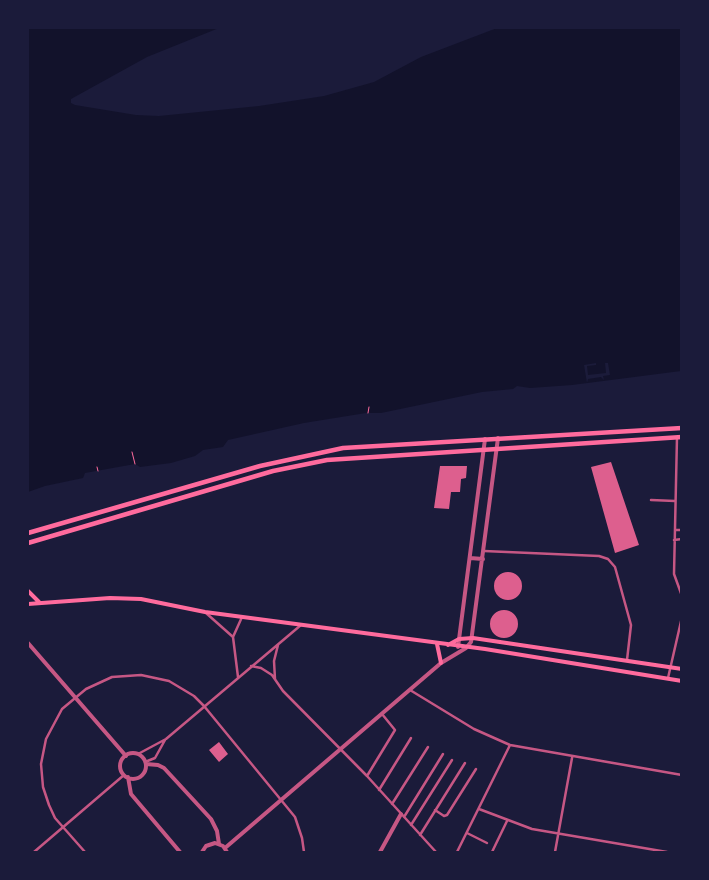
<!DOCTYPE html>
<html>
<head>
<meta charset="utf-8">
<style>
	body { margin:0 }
	#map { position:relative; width:709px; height:880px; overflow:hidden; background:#1b1b3a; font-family:Manrope,sans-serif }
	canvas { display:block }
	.frame { position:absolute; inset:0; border:29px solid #1b1b3a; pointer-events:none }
</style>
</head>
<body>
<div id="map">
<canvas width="709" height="880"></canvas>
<div class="frame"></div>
</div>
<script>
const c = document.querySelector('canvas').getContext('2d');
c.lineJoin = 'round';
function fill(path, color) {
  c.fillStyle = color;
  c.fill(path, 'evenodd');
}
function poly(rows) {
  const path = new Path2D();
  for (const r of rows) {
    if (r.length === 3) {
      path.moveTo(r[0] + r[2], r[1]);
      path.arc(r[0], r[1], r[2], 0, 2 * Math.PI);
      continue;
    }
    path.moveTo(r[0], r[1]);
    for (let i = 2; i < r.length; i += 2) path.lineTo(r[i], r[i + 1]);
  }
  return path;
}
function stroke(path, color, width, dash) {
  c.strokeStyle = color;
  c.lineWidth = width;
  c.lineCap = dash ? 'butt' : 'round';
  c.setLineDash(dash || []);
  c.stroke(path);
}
const water = poly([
	[28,28,219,28,147,57,71,99,71,103,75,105,136,115,159,116,259,106,324,96,374,82,421,57,497,28,681,28,681,371,572,385,530,388,517,386,513,389,482,392,381,413,366,413,304,423,228,440,223,447,203,450,195,456,171,463,140,467,135,464,85,473,83,478,45,486,28,492]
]);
const pier = poly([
	[596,363,596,365,587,366,588,375,606,373,605,363,608,363,610,375,603,376,604,380,601,377,588,379,587,383,584,365]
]);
const building = poly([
	[611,462,639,545,615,553,591,467],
	[440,466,467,466,466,478,461,479,460,492,451,492,449,509,434,508],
	[508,586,14],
	[504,624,14],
	[219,742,228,754,219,762,209,750]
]);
const path = poly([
	[368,413,369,407],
	[132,452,135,464],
	[97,467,98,471]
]);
const minor = poly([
	[677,437,674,574,682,596],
	[651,500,675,501],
	[675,530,682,530],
	[674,540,682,539],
	[484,551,599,556,608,559,615,567,631,625,627,660],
	[206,613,233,637],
	[251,666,261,668,272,675,283,691,367,776,436,852],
	[238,677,233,637,242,617],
	[668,678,682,617],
	[275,679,274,661,278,645],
	[410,690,474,729,510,745,682,775],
	[138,754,166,739,301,625],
	[145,762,155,758,165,740],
	[367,776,395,730,382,714],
	[379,790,411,738],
	[392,804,428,747],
	[479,809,532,829,667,852],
	[435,810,444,816,447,815,476,769],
	[404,817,443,754],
	[411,825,452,760],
	[467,833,487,843],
	[420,835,465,763],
	[34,852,124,775],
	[85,852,55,818,49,805,43,787,41,764,46,739,62,709,86,689,112,677,141,675,169,681,194,696,204,706,295,817,302,838,304,852],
	[457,852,510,745],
	[492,852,507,821],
	[555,852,572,758]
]);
const tertiary = poly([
	[470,558,483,559],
	[28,643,126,756],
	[458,647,485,439],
	[133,766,13],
	[146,764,158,765,164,768,211,819,217,831,219,844],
	[128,777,131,794,180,852],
	[225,848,441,663,466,648,471,642,498,438],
	[202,852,206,846,215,843,223,846,227,852],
	[380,852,401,814]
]);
const secondary = poly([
	[28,591,39,602],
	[28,604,110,598,141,599,205,612,485,649,682,681],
	[437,644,441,663],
	[448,645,459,639,473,638,682,669]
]);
const trunk = poly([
	[28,533,260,466,343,448,682,428],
	[28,543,273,471,327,460,682,437]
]);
fill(water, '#12122b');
fill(pier, '#1b1b3a');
fill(building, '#dd5f8e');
stroke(path, '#ff6b9d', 1);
stroke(minor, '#c65784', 2.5);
stroke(tertiary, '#c65784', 4);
stroke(secondary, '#ff6b9d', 4);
stroke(trunk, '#ff6b9d', 4.5);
</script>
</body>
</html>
